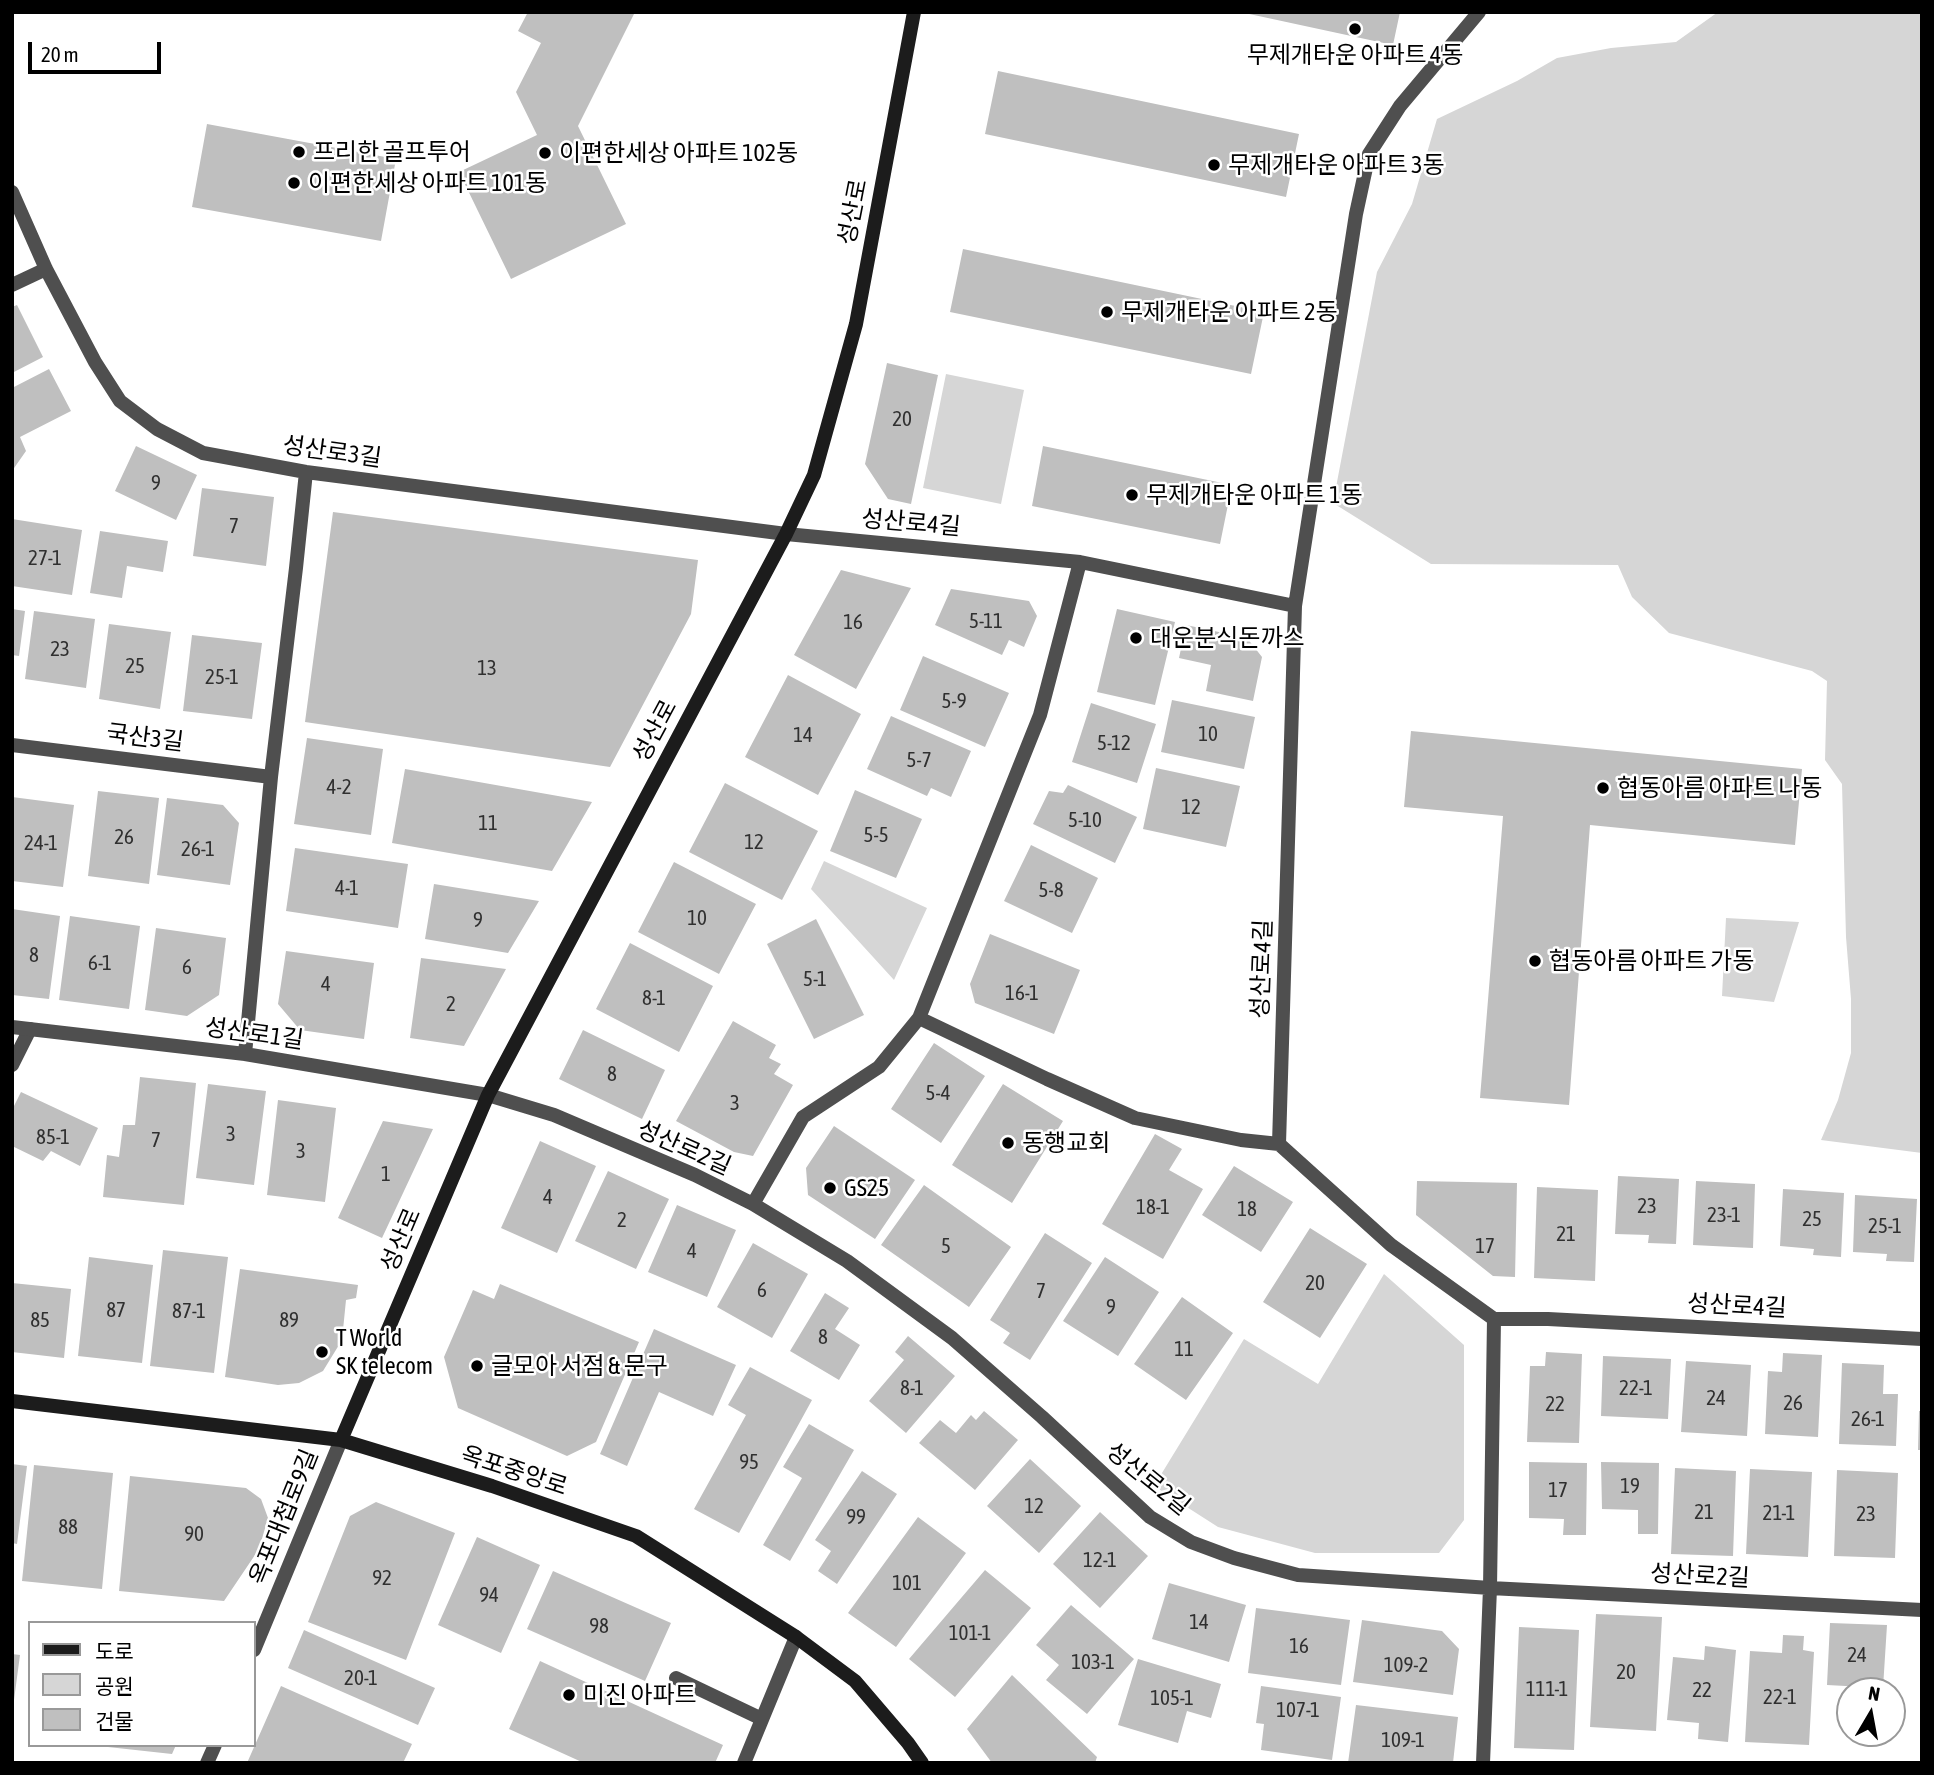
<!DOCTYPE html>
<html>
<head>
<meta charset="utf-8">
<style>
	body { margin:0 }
	#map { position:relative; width:1934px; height:1775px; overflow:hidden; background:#fff; font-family:"Asap Condensed","Noto Sans KR",sans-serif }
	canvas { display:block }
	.frame { position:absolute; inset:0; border:14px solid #000; pointer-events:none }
	.legend { position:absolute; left:28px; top:1621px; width:228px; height:126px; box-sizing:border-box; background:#fff; border:2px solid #999; margin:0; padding:9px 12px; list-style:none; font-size:21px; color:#000 }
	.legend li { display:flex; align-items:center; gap:14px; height:35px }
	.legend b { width:35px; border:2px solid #999 }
	.north { position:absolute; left:1836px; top:1677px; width:70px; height:70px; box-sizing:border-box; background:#fff; border:2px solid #999; border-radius:50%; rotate:10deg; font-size:19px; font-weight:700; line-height:28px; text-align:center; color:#000 }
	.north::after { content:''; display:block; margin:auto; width:24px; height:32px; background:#000; clip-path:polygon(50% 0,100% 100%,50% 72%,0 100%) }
	.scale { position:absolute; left:28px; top:42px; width:133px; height:32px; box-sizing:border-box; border:4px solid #000; border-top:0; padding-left:9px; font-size:21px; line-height:24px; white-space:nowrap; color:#000; -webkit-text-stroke:5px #fff; paint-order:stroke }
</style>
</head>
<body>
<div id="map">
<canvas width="1934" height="1775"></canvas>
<div class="frame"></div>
<ul class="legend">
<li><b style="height:9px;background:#1c1c1c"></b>도로</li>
<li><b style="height:19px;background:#d6d6d6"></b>공원</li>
<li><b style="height:19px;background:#bfbfbf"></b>건물</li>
</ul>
<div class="north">N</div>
<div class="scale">20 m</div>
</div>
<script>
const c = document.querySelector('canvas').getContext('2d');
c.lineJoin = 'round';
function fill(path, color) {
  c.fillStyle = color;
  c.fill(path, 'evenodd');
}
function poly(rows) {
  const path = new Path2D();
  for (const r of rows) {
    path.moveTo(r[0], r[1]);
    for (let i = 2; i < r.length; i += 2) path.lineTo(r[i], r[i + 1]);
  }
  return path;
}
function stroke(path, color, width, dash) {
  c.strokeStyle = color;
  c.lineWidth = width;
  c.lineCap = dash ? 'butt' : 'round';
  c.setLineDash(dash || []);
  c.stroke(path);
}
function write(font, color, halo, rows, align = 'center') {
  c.font = font + ' "Asap Condensed","Noto Sans KR",sans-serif';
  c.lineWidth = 5;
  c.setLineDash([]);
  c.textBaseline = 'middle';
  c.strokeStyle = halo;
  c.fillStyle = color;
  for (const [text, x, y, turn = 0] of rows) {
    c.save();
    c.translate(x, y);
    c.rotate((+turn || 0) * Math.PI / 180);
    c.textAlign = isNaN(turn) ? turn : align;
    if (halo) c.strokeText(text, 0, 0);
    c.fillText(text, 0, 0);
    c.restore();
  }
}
const green = poly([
	[1718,12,1922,12,1922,1153,1821,1140,1838,1100,1851,1053,1851,999,1846,937,1842,784,1825,760,1827,681,1812,671,1669,633,1632,597,1618,565,1431,564,1333,503,1377,272,1412,204,1437,119,1517,81,1557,58,1611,48,1676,42],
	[946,374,1024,390,1001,504,923,488],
	[824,861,927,908,894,980,811,889],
	[1726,918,1799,922,1774,1002,1722,996],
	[1384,1274,1464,1345,1464,1520,1439,1553,1315,1553,1218,1527,1154,1486,1244,1339,1318,1384]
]);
const building = poly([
	[528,12,635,12,578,126,626,224,511,279,459,172,537,135,516,92,541,43,518,31],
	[1240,12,1400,12,1393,45],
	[998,71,1299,134,1286,197,985,134],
	[207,124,396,159,381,241,192,207],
	[963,249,1264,312,1251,374,950,312],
	[17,305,43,357,12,373,12,307],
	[887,363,938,375,911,504,888,499,865,464],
	[49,369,71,411,20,437,26,451,12,471,12,388],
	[136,446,197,475,176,520,115,491],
	[1043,446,1232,485,1220,544,1032,506],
	[202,488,274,497,266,566,193,556],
	[333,512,698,560,691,614,610,767,305,722],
	[12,519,82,530,72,595,12,586],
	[100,531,168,541,163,572,127,566,122,598,90,593],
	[841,570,911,588,856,689,794,655],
	[951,589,1029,601,1037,616,1024,647,1009,640,1002,655,935,625],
	[12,609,25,611,19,656,12,655],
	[1117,609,1175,622,1155,705,1097,692],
	[34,611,95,619,86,688,25,679],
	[109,624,171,632,160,709,99,699],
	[1186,625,1247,638,1262,657,1253,701,1206,691,1211,665,1179,658],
	[192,635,262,643,252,719,183,711],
	[923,656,1009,693,985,747,900,710],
	[788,675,861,714,818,795,745,757],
	[1172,700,1255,717,1244,769,1161,752],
	[1091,703,1156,724,1137,783,1072,762],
	[891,716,971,751,951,797,931,788,927,796,867,769],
	[1411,731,1802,769,1795,845,1590,825,1569,1105,1480,1098,1503,816,1404,807],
	[307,738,383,749,371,835,294,824],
	[1156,768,1240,786,1226,847,1143,829],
	[405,769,592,802,552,871,392,843],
	[725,783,818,831,782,900,689,852],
	[1068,785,1137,817,1115,863,1033,824,1049,791,1063,793],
	[855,790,922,819,896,878,830,851],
	[98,791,159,798,149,884,88,876],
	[12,797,74,805,63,887,12,881],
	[167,798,223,805,239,823,230,885,157,875],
	[1031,845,1098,878,1072,933,1004,901],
	[295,848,408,864,398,928,286,911],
	[674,862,756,904,719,974,638,932],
	[434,884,539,901,508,953,425,939],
	[12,909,60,916,49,999,12,995],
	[70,916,140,926,129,1009,59,1000],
	[816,919,864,1015,814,1039,767,944],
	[156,928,226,938,219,995,187,1016,145,1010],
	[990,934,1080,970,1054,1034,975,1003,970,984],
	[630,943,713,986,679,1052,596,1009],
	[286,951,374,963,364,1039,300,1030,278,1004],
	[421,958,506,969,464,1046,410,1038],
	[733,1021,776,1045,769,1058,781,1064,774,1074,793,1085,753,1156,734,1152,676,1121],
	[583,1030,665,1070,642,1119,559,1079],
	[934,1043,985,1076,941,1143,891,1109],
	[140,1077,196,1083,184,1205,103,1197,107,1155,119,1157,123,1125,135,1125],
	[208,1084,266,1091,254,1185,196,1178],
	[1003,1084,1063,1121,1012,1203,952,1165],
	[21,1092,98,1128,80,1166,51,1151,43,1161,12,1146,12,1110],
	[278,1100,336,1108,325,1202,267,1195],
	[383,1121,433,1129,382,1238,338,1218],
	[834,1126,915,1180,875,1239,808,1195,806,1168],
	[1155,1134,1182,1149,1169,1170,1203,1189,1163,1259,1102,1224],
	[540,1141,596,1166,557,1253,501,1228],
	[1234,1166,1293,1202,1261,1252,1202,1215],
	[608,1171,669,1199,636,1269,575,1241],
	[1618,1176,1679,1179,1676,1244,1648,1243,1649,1235,1615,1234],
	[1417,1181,1517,1183,1515,1277,1493,1276,1416,1215],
	[1696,1181,1755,1184,1753,1248,1693,1245],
	[924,1185,1011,1247,969,1307,881,1245],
	[1537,1187,1598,1190,1595,1281,1534,1278],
	[1783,1189,1844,1193,1841,1257,1813,1255,1814,1249,1780,1246],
	[1855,1195,1917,1199,1914,1262,1886,1261,1887,1254,1853,1252],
	[677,1205,736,1230,707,1297,648,1272],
	[1310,1228,1367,1264,1320,1338,1263,1302],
	[1045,1233,1092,1263,1030,1360,1003,1343,1010,1333,990,1320],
	[753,1243,808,1274,772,1338,717,1307],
	[163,1250,228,1257,214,1373,150,1366],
	[89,1257,153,1265,142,1363,78,1356],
	[1105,1257,1159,1292,1118,1356,1063,1321],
	[240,1269,358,1285,356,1298,346,1300,342,1340,323,1371,299,1383,278,1385,225,1377],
	[12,1283,71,1289,64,1358,12,1352],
	[500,1284,639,1342,596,1442,567,1456,458,1408,444,1357,473,1290,494,1299],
	[825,1293,849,1308,835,1329,860,1345,839,1380,790,1351],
	[1182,1297,1233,1333,1186,1400,1134,1364],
	[654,1329,736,1365,713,1416,659,1392,627,1466,600,1454],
	[908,1336,955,1376,906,1433,869,1401,904,1360,895,1352],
	[1546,1352,1582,1354,1579,1443,1527,1442,1530,1366,1545,1366],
	[1783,1353,1822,1355,1818,1437,1765,1434,1768,1371,1782,1372],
	[1603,1356,1671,1359,1668,1419,1601,1416],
	[1686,1361,1751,1365,1747,1436,1681,1432],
	[1842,1363,1884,1365,1883,1394,1898,1394,1896,1446,1839,1444],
	[750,1367,812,1400,739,1533,694,1509,746,1415,728,1405],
	[984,1411,1018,1440,975,1490,919,1443,940,1420,956,1433,971,1415,976,1420],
	[1919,1411,1922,1411,1922,1450,1918,1450],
	[809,1424,854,1450,790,1561,763,1545,802,1478,783,1467],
	[1030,1459,1081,1506,1039,1553,987,1506],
	[1529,1462,1587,1463,1586,1535,1563,1535,1564,1519,1529,1518],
	[1601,1462,1659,1463,1658,1534,1638,1534,1638,1510,1602,1509],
	[12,1464,27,1466,17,1544,12,1543],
	[34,1465,113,1473,102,1589,22,1581],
	[1675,1468,1736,1471,1733,1556,1671,1554],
	[1750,1469,1812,1472,1808,1557,1746,1554],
	[1837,1470,1898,1473,1895,1558,1834,1556],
	[862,1471,897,1494,837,1584,818,1571,831,1551,815,1540],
	[130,1476,246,1488,261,1499,268,1518,259,1549,224,1601,119,1591],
	[376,1502,455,1533,406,1660,308,1622,350,1516],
	[1100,1512,1148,1556,1100,1608,1053,1564],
	[918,1517,966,1553,896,1647,848,1613],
	[477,1537,540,1565,501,1653,438,1625],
	[985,1570,1031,1608,955,1697,909,1659],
	[553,1571,671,1623,645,1681,527,1629],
	[1169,1583,1246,1605,1229,1662,1152,1639],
	[1071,1605,1134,1659,1087,1714,1046,1680,1059,1665,1036,1645],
	[1256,1608,1350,1620,1341,1685,1248,1673],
	[1596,1614,1662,1617,1656,1731,1590,1727],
	[1362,1620,1442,1631,1459,1649,1453,1695,1353,1682],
	[1830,1623,1887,1625,1883,1688,1827,1685],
	[1519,1627,1579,1630,1574,1750,1514,1748],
	[304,1630,435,1688,418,1725,288,1668],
	[1783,1635,1804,1636,1803,1650,1814,1652,1809,1745,1745,1742,1750,1651,1782,1653],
	[1705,1646,1736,1650,1728,1742,1698,1739,1699,1723,1667,1720,1673,1657,1704,1660],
	[12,1654,20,1655,14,1700,12,1700],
	[1138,1659,1221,1684,1211,1718,1187,1711,1178,1743,1118,1725],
	[540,1661,723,1745,715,1763,584,1763,509,1729],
	[1012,1675,1097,1757,1095,1763,992,1763,967,1729],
	[281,1686,412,1744,403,1763,247,1763],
	[1261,1686,1341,1697,1332,1760,1261,1750,1264,1724,1256,1723],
	[1356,1705,1458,1717,1453,1763,1348,1763],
	[109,1745,176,1745,172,1754,108,1747]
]);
const lane = poly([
	[12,1065,30,1029],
	[676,1678,762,1719],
	[744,1763,796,1637]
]);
const street = poly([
	[12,192,46,269,95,362,120,401,157,429,203,453,306,472,786,534,1080,562,1295,606,1279,1144,1391,1245,1494,1319,1548,1319,1922,1339],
	[12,285,46,269],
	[1295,606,1356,214,1369,154,1400,106,1479,12],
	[12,745,271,777],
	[919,1018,1047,1079,1135,1118,1241,1140,1279,1144],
	[12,1027,245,1054,488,1095,554,1115,695,1175,753,1204,847,1261,952,1338,1042,1417,1150,1517,1191,1542,1234,1558,1298,1575,1373,1580,1490,1588,1922,1610],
	[245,1054,271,777,296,568,306,472],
	[753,1204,803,1117,879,1067,919,1018,1040,715,1080,562],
	[254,1650,341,1440],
	[207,1763,215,1745],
	[1483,1763,1490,1588,1494,1319]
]);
const secondary = poly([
	[12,1401,341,1440,492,1486,636,1536,796,1637,855,1681,908,1743,922,1763],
	[341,1440,488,1095,786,534,814,475,856,324,914,12]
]);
const markers = [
	[1355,29,7,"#000"],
	[299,152,7,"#000"],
	[545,153,7,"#000"],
	[1214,165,7,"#000"],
	[294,183,7,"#000"],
	[1107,312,7,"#000"],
	[1132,495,7,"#000"],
	[1136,638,7,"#000"],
	[1603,788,7,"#000"],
	[1535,961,7,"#000"],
	[1008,1143,7,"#000"],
	[830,1188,7,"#000"],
	[322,1352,7,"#000"],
	[477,1366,7,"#000"],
	[569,1695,7,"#000"]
];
const numberNames = [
	["20",902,419],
	["9",156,483],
	["7",234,526],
	["27-1",45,558],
	["5-11",986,621],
	["16",853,622],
	["23",60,649],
	["25",135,666],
	["13",487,668],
	["25-1",222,677],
	["5-9",954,701],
	["10",1208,734],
	["14",803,735],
	["5-12",1114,743],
	["5-7",919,760],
	["4-2",339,787],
	["12",1191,807],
	["5-10",1085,820],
	["11",488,823],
	["5-5",876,835],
	["26",124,837],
	["12",754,842],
	["24-1",41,843],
	["26-1",198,849],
	["4-1",347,888],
	["5-8",1051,890],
	["10",697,918],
	["9",478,920],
	["8",34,955],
	["6-1",100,963],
	["6",187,967],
	["5-1",815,979],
	["4",326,984],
	["16-1",1022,993],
	["8-1",654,998],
	["2",451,1004],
	["8",612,1074],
	["5-4",938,1093],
	["3",735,1103],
	["3",231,1134],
	["85-1",53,1137],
	["7",156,1140],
	["3",301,1151],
	["1",386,1174],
	["4",548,1197],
	["23",1647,1206],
	["18-1",1153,1207],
	["18",1247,1209],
	["23-1",1724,1215],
	["25",1812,1219],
	["2",622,1220],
	["25-1",1885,1226],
	["21",1566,1234],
	["5",946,1246],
	["17",1485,1246],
	["4",692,1251],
	["20",1315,1283],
	["6",762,1290],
	["7",1041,1291],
	["9",1111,1307],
	["87",116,1310],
	["87-1",189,1311],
	["85",40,1320],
	["89",289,1320],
	["8",823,1337],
	["11",1184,1349],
	["8-1",912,1388],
	["22-1",1636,1388],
	["24",1716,1398],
	["26",1793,1403],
	["22",1555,1404],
	["26-1",1868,1419],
	["95",749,1462],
	["19",1630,1486],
	["17",1558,1490],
	["12",1034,1506],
	["21",1704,1512],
	["21-1",1779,1513],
	["23",1866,1514],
	["99",856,1517],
	["88",68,1527],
	["90",194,1534],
	["12-1",1100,1560],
	["92",382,1578],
	["101",907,1583],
	["94",489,1595],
	["14",1199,1622],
	["98",599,1626],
	["101-1",970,1633],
	["16",1299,1646],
	["24",1857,1655],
	["103-1",1093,1662],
	["109-2",1406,1665],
	["20",1626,1672],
	["20-1",361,1678],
	["111-1",1547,1689],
	["22",1702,1690],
	["22-1",1780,1697],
	["105-1",1172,1698],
	["107-1",1298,1710],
	["109-1",1403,1740]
];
const poiNames = [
	["무제개타운 아파트 4동",1355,55,"center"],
	["프리한 골프투어",313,152],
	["이편한세상 아파트 102동",559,153],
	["무제개타운 아파트 3동",1228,165],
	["이편한세상 아파트 101동",308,183],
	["무제개타운 아파트 2동",1121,312],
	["무제개타운 아파트 1동",1146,495],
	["대운분식돈까스",1150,638],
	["협동아름 아파트 나동",1617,788],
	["협동아름 아파트 가동",1549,961],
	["동행교회",1022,1143],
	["GS25",844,1188],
	["T World",336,1338],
	["SK telecom",336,1366],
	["글모아 서점 & 문구",491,1366],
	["미진 아파트",583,1695]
];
const streetNames = [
	["성산로",853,212,-79],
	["성산로3길",332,452,8],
	["성산로4길",911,523,5],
	["성산로",655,731,-62],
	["국산3길",145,738,7],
	["성산로4길",1262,969,-88],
	["성산로1길",254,1034,8],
	["성산로2길",684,1148,24],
	["성산로",401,1240,-67],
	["성산로4길",1737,1306,3],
	["옥포중앙로",514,1471,18],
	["성산로2길",1148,1479,39],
	["옥포대첩로9길",284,1517,-68],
	["성산로2길",1700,1576,3]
];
fill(green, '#d6d6d6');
fill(building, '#bfbfbf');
stroke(lane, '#4f4f4f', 14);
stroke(street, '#4f4f4f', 14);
stroke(secondary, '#1c1c1c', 14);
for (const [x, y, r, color] of markers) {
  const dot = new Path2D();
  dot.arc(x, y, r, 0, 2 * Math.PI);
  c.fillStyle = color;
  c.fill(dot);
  stroke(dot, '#fff', 2.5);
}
write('21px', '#303030', null, numberNames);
write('24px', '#000', '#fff', poiNames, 'left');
write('24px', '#000', '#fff', streetNames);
</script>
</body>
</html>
